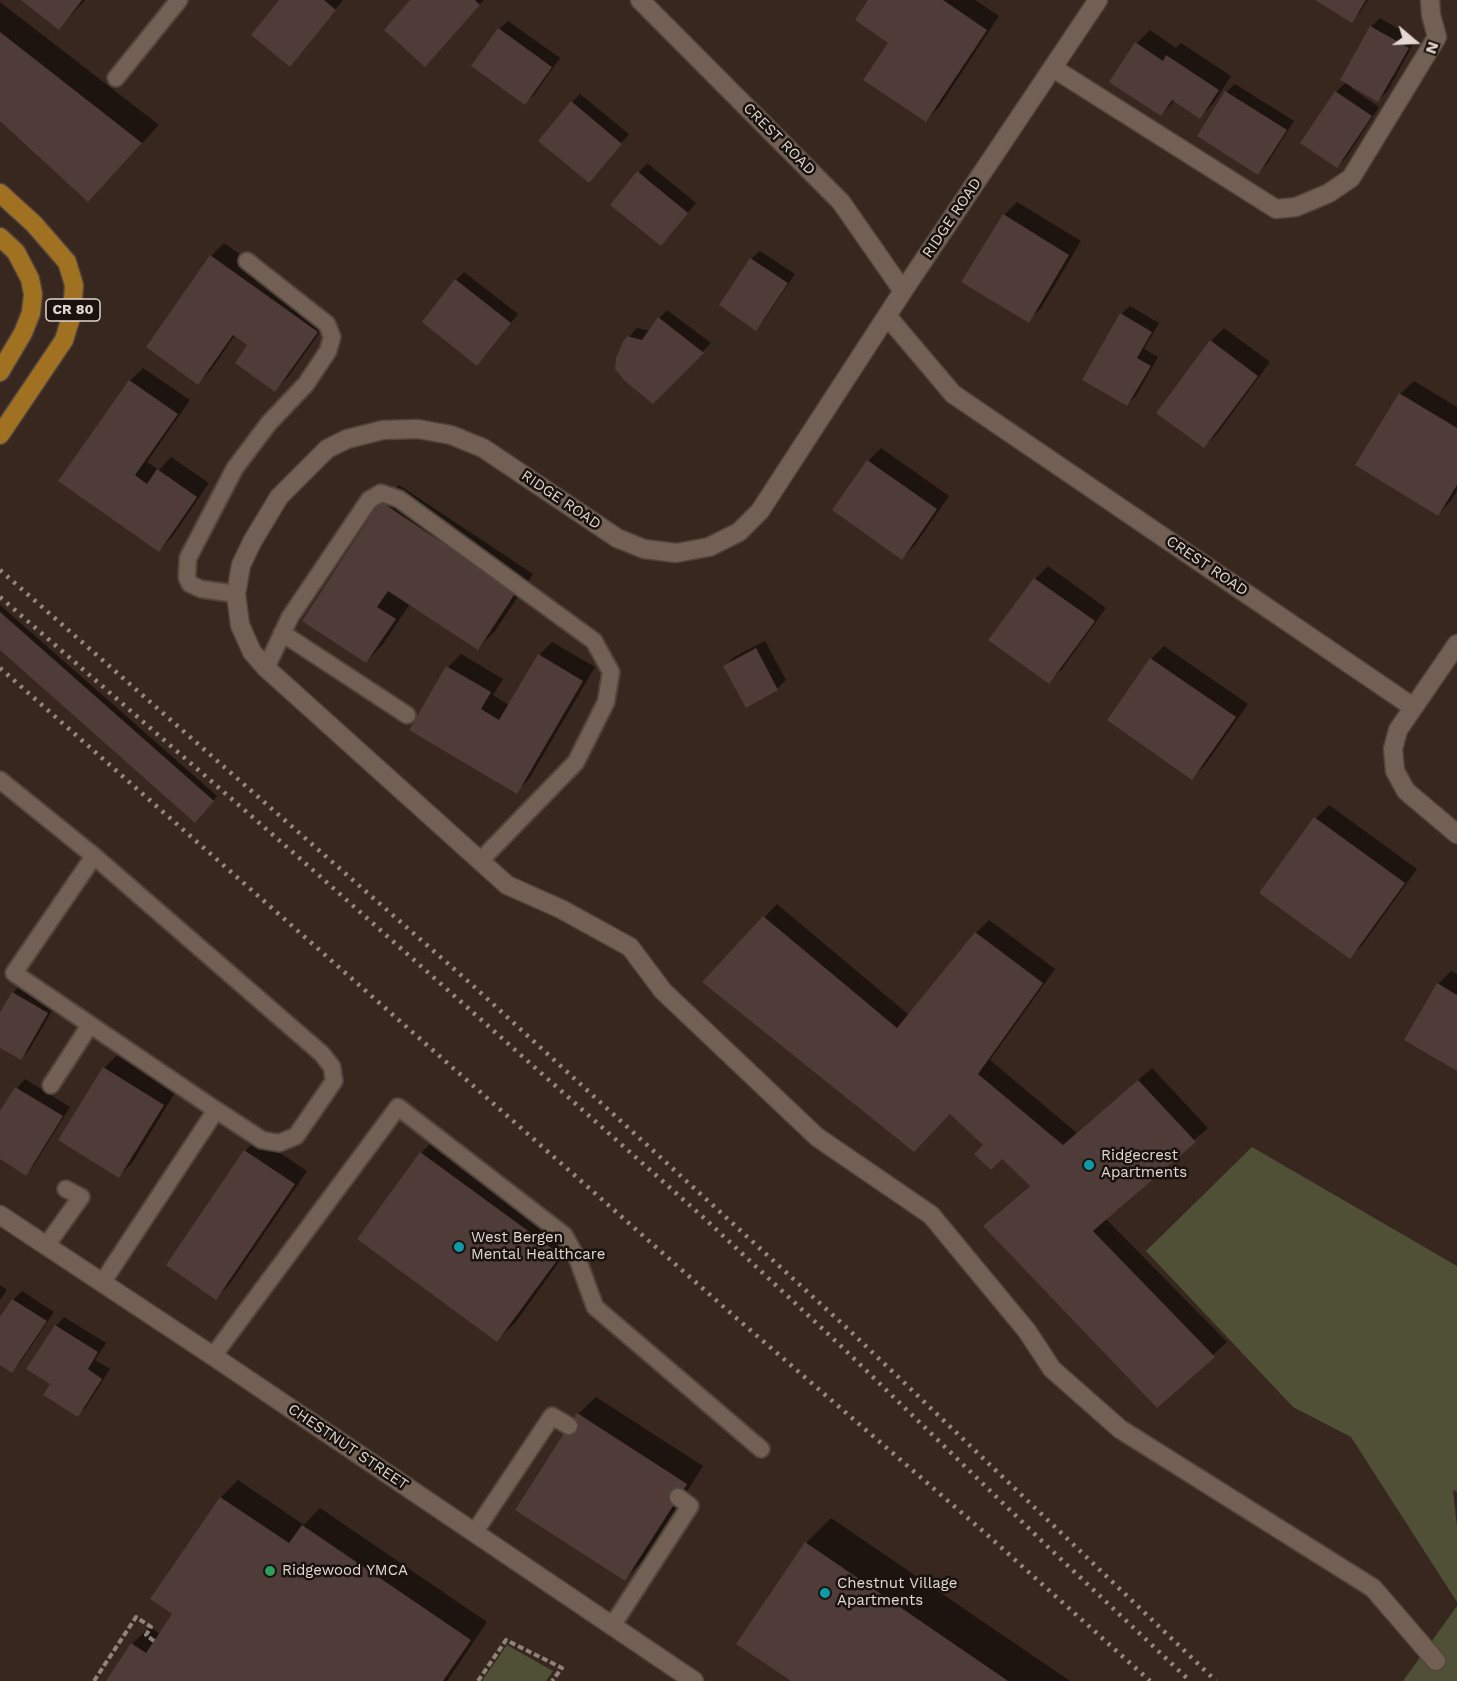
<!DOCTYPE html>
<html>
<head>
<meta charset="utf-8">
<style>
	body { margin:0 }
	#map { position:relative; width:1457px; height:1681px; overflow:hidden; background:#37271e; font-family:"Work Sans",sans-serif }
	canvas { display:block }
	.north { position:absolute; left:1385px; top:12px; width:60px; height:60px; -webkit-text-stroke:4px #19120e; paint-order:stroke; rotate:109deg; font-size:16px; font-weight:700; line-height:24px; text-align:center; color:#e2d7d1 }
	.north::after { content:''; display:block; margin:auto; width:21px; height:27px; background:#e2d7d1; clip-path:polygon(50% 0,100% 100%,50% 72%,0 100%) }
</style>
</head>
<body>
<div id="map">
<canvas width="1457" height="1681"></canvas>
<div class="north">N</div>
</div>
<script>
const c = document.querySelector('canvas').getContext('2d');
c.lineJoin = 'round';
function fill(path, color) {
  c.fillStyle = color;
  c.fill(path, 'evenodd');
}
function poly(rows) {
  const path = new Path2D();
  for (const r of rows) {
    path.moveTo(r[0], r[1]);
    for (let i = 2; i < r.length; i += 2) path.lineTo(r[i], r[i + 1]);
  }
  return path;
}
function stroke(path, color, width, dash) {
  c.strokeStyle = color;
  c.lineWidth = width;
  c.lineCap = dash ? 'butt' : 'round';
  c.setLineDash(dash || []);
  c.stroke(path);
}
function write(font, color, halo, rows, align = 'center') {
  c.font = font + ' "Work Sans",sans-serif';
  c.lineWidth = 5;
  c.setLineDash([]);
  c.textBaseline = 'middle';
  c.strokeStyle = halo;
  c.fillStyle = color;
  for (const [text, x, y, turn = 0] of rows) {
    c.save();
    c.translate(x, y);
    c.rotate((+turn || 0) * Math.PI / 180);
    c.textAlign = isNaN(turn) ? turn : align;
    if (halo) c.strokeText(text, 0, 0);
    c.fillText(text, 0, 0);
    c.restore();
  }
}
const green = poly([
	[1252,1147,1457,1266,1457,1492,1453,1490,1457,1527,1457,1602,1351,1437,1293,1407,1146,1251],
	[1457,1606,1457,1681,1403,1681],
	[507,1645,553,1671,546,1681,482,1681]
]);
const shadow = poly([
	[23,0,85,0,59,28],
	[281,0,343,0,298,56],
	[412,0,484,0,438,52],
	[870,0,975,0,999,16,939,107,926,120],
	[1318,0,1368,0,1360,12,1351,21],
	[0,2,159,125,105,183,0,119],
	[1380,18,1416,39,1387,92,1378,100,1352,86,1351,88,1379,107,1346,158,1337,166,1336,92,1346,82,1371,27],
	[508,21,560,58,534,95,525,103,499,29],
	[1150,30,1176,48,1181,43,1231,76,1213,104,1200,117,1175,100,1161,115,1137,43],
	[1235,84,1294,121,1267,164,1258,173,1226,92],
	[580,94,629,134,597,173,572,102],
	[647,163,696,203,661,244,612,204],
	[1017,202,1081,241,1041,308,1028,321,1004,215],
	[224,243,330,318,288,377,275,390,249,345,235,335,211,370,198,383,211,256],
	[760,251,795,274,764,320,756,329,751,259],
	[464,272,518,314,486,355,477,364,456,280],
	[1130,306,1159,323,1144,349,1158,357,1136,396,1127,404,1121,314],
	[667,310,711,343,653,402,629,337,637,328,650,331,659,318],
	[1224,328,1270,362,1217,434,1204,447,1211,341],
	[143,368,190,400,147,462,159,470,171,457,209,483,172,537,159,550,60,480,130,381],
	[1414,381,1457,407,1457,491,1451,501,1438,514,1357,465,1400,394],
	[881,448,949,496,915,545,902,558,868,461],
	[399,485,533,574,495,631,478,648,410,604,383,644,366,662,382,502],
	[1048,566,1106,608,1062,669,1049,682,1035,579],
	[0,605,217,796,199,817,0,648],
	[765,641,786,680,777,689,747,706,725,666,734,657],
	[552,642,595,667,529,779,516,792,448,667,461,654,503,679,493,695,509,705,539,655],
	[1164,646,1248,704,1205,765,1192,778,1109,719,1151,659],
	[1329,805,1417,869,1363,944,1350,957,1261,892,1316,818],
	[777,904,909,1015,976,933,989,920,1055,969,990,1060,1077,1133,1152,1068,1208,1128,1105,1218,1227,1342,1157,1406,998,1213,1031,1185,1002,1157,985,1145,950,1112,704,981],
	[1451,971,1457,974,1457,1069,1438,984],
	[21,984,56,1004,29,1050,21,1058,0,1046,0,1015,13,993],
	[117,1055,176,1091,132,1163,119,1176,104,1068],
	[25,1079,70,1107,34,1165,26,1174,0,1158,0,1114,17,1088],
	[438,1136,577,1237,515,1323,497,1340,421,1153],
	[258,1138,307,1171,229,1285,216,1298,245,1151],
	[0,1285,7,1290,0,1300],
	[22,1291,54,1312,20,1363,12,1371,0,1364,0,1320,13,1300],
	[64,1317,106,1343,95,1360,110,1369,86,1407,78,1415,52,1384,56,1326],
	[596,1397,703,1466,642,1562,625,1579,517,1509,578,1414],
	[238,1480,304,1525,320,1508,487,1622,447,1681,107,1681,132,1644,150,1627,160,1634,174,1614,152,1599,221,1497],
	[831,1518,1070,1681,793,1681,806,1543]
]);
const building = poly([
	[21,0,82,0,59,30],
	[279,0,324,0,336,10,290,67,251,35],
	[410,0,475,0,480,5,425,67,384,30],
	[868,0,943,0,987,30,926,122,863,80,888,43,855,20],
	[1315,0,1366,0,1352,23],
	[1370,26,1409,48,1378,102,1340,80],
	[498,28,552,67,525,105,471,66],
	[0,32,142,143,88,202,0,121],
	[1135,42,1163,61,1166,55,1219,90,1200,119,1172,100,1161,116,1109,82],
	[1225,91,1287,130,1258,175,1197,136],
	[1335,91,1372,116,1337,168,1300,143],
	[571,101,622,144,589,183,538,141],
	[637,171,688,213,661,246,610,205],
	[1003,214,1069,255,1029,323,961,282],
	[210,255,318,332,275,392,235,363,247,345,233,335,198,385,146,347],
	[750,258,788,283,756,331,719,305],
	[455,279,511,323,477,366,422,322],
	[1120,313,1152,332,1137,358,1151,366,1127,406,1082,380],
	[658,317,704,353,653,404,625,381,615,369,616,358,623,342,627,336,642,340],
	[1210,340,1258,376,1204,448,1156,413],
	[129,380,178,414,135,475,147,484,157,469,197,497,159,552,58,481],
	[1399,393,1457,428,1457,485,1438,516,1355,465],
	[867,460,937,509,902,560,832,510],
	[380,501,516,592,478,650,388,591,377,607,396,619,366,663,302,621],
	[1034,578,1095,621,1049,684,988,640],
	[0,612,214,801,195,823,0,650],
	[756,648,778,690,746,708,723,666],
	[538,654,583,681,517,794,409,730,446,666,491,692,481,709,499,720],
	[1150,658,1236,717,1192,780,1107,720],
	[1314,817,1405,883,1350,959,1259,893],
	[763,916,897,1028,975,932,1043,983,978,1074,1063,1145,1138,1080,1196,1142,1093,1231,1215,1357,1157,1408,983,1226,1030,1186,1002,1159,991,1170,974,1154,983,1145,950,1114,914,1152,702,982],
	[1437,983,1457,995,1457,1071,1404,1040],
	[12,992,48,1013,21,1060,0,1048,0,1012],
	[103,1067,164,1105,119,1178,58,1140],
	[15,1087,63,1116,26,1176,0,1159,0,1111],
	[244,1150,295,1184,216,1300,166,1265],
	[420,1152,561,1255,497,1342,357,1239],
	[12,1299,47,1321,12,1373,0,1365,0,1317],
	[55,1325,98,1352,88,1369,102,1379,78,1417,43,1395,50,1384,26,1369],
	[577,1413,687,1484,625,1581,515,1510],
	[220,1497,289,1543,302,1525,471,1640,443,1681,106,1681,131,1643,146,1653,172,1614,150,1599],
	[805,1542,1008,1681,791,1681,736,1644]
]);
const path = poly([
	[94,1681,136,1617,151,1627,146,1635,154,1641],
	[478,1681,506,1640,562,1668,552,1681]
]);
const lane = poly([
	[116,78,179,0],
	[236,594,201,589,190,584,187,578,188,558,235,468,269,423,306,384,328,351,332,337,327,324,247,261],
	[282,633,407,715],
	[266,668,290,617,369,500,381,493,399,499,594,641,611,672,606,702,576,762,480,861],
	[0,780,94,856],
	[51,1085,90,1025],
	[46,1246,81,1197,66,1189],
	[102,1283,216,1110,262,1140,279,1143,296,1136,334,1081,332,1067,322,1054,94,856,14,973,216,1110],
	[213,1356,398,1107,564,1235,578,1260,595,1307,761,1449],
	[474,1533,552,1416,569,1426],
	[612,1626,690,1506,678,1497]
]);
const street = poly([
	[640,0,841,202,903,291],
	[1098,0,903,291,760,511,739,532,709,547,676,553,644,549,617,538,483,448,451,435,418,429,383,430,347,439,327,449,279,497,252,542,241,565,236,594,240,625,252,652,266,668,507,885,561,909,630,947,663,991,817,1137,931,1215,1027,1331,1052,1369,1120,1429,1373,1588,1436,1661],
	[1053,68,1276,209,1296,207,1329,193,1351,178,1437,37,1431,15,1430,0],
	[887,316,953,394,1413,707],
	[1457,644,1398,730,1393,749,1395,771,1406,791,1457,834],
	[0,1215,213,1356,694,1681]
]);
const primary = poly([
	[0,193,34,224,67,262,74,285,72,314,64,340,0,435],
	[0,237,16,252,30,279,33,294,31,313,23,333,0,372]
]);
const rail = poly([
	[0,570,470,983,848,1329,1216,1681],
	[0,597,296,855,704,1218,842,1347,1047,1546,1190,1681],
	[0,668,734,1316,984,1532,1150,1681]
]);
const markers = [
	[1089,1165,6,"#0f9aa8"],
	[459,1247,6,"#0f9aa8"],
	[270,1571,6,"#2e9e5b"],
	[825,1593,6,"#0f9aa8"]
];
const shields = [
	[73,310,54]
];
const shieldNames = [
	["CR 80",73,310]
];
const streetNames = [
	["CREST ROAD",779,139,45],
	["RIDGE ROAD",952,218,-56],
	["RIDGE ROAD",561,500,34],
	["CREST ROAD",1207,566,34],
	["CHESTNUT STREET",348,1447,34]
];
const poiNames = [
	["Ridgecrest",1101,1156],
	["Apartments",1101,1173],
	["West Bergen",471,1238],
	["Mental Healthcare",471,1255],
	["Ridgewood YMCA",282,1571],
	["Chestnut Village",837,1584],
	["Apartments",837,1601]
];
fill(green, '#4f5036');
fill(shadow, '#0007');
fill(building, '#4f3b38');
stroke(lane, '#51443c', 20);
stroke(street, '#51443c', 21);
stroke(primary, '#51443c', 21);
stroke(path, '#90837c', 4, [6, 3]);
stroke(lane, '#736055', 16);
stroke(street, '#736055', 18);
stroke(primary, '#a17122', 18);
stroke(rail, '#94877f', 4.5, [3, 6]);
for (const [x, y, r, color] of markers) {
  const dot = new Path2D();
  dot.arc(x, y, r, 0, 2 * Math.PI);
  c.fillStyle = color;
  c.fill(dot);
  stroke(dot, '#19120e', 2);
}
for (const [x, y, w] of shields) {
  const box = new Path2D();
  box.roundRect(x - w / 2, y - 11, w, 22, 4.5);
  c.fillStyle = '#19120e';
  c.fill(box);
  stroke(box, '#e2d7d1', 1.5);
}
write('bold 14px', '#e2d7d1', null, shieldNames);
write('15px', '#e2d7d1', '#19120e', streetNames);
write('15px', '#e2d7d1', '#19120e', poiNames, 'left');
</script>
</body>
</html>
